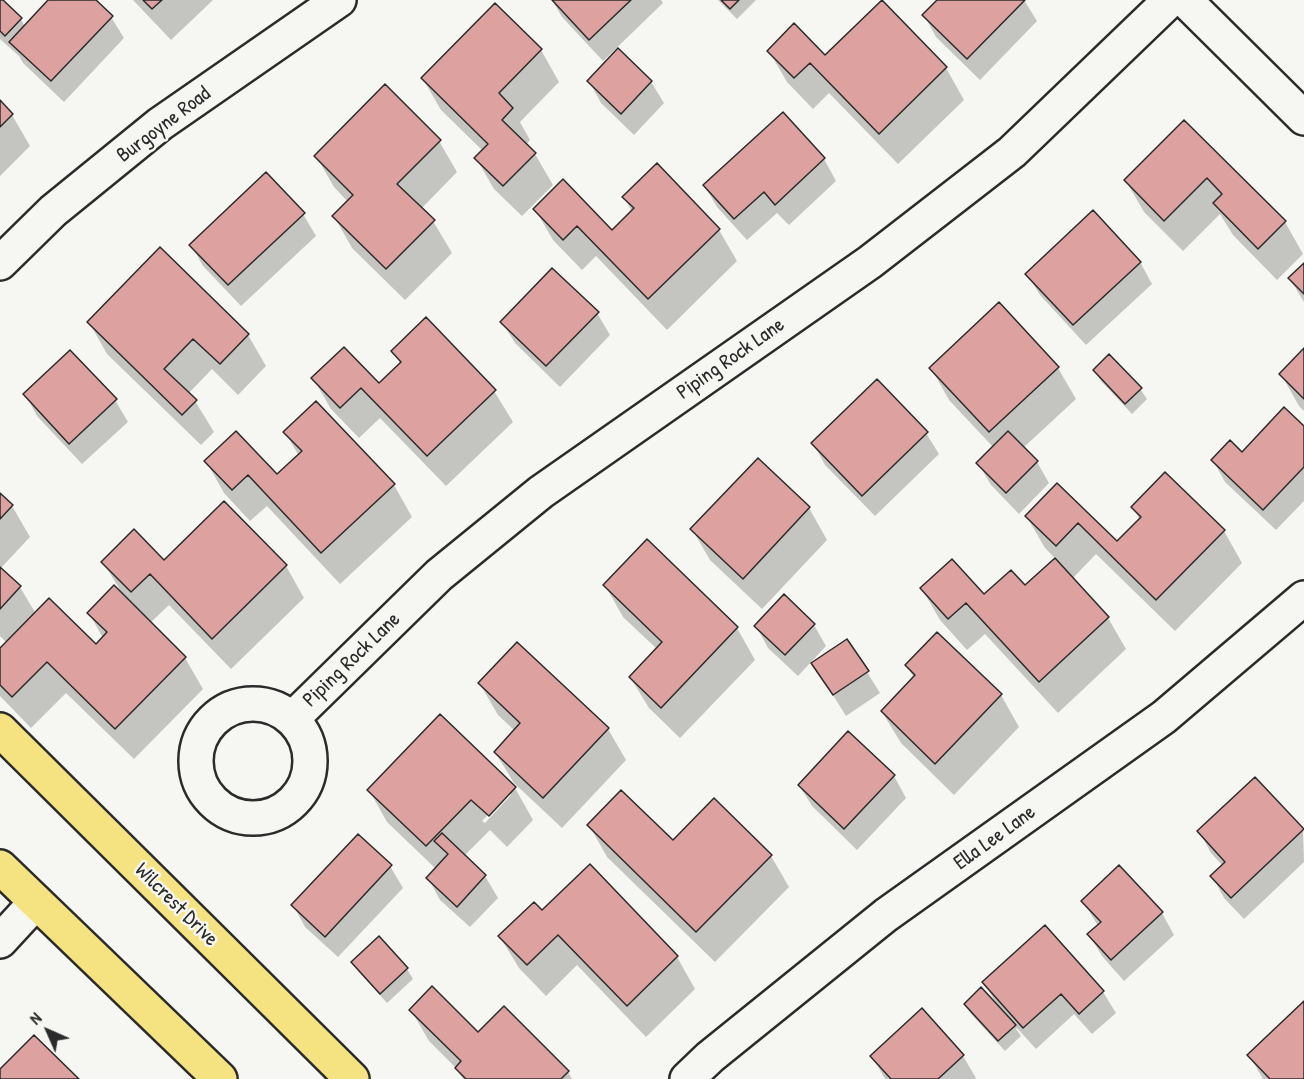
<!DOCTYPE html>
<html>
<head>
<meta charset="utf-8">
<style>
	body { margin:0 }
	#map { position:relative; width:1304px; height:1079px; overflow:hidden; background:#f6f6f2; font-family:"Patrick Hand",sans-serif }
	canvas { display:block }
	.north { position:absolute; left:18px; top:1001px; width:60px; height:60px; -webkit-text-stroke:4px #f6f6f2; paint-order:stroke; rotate:315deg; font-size:16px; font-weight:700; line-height:24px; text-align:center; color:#2b2b2b }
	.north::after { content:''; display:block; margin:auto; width:21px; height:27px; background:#2b2b2b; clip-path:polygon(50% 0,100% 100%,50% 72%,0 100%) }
</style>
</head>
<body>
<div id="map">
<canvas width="1304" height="1079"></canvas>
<div class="north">N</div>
</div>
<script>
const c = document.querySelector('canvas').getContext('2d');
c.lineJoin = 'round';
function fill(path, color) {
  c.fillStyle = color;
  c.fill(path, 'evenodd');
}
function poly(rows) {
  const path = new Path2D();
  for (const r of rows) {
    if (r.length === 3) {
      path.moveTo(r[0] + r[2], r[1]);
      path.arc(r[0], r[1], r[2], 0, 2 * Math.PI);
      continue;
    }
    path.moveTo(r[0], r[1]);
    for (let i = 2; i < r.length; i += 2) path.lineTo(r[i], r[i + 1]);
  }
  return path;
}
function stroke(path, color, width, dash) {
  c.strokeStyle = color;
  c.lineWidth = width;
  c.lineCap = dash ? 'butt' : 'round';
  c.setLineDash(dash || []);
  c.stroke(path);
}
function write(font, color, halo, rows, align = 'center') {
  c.font = font + ' "Patrick Hand",sans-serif';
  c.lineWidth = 5;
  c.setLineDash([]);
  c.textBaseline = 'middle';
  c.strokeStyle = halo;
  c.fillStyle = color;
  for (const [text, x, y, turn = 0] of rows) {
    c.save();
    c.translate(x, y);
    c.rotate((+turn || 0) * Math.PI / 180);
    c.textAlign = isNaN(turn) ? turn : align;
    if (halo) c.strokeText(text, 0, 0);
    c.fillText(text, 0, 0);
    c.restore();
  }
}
const shadow = poly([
	[0,0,21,19,25,27,50,0,94,0,111,17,124,38,64,102,23,63,19,56,0,39],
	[133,0,213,0,171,40],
	[552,0,661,0,663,3,603,61,562,17],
	[718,0,756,0,737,19],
	[939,0,1024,0,1037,21,980,80,936,37,924,15],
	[881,2,946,68,964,100,898,164,829,93,813,109,787,82,769,51,825,57],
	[541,50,559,82,520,122,530,140,526,145,535,154,553,185,522,216,494,189,476,158,483,151,441,110,423,79],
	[589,81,651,82,664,103,634,135,601,103],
	[0,102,12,115,30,146,0,176],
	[783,114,824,159,836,181,789,225,777,213,747,240,717,207,705,186],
	[1184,122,1285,222,1303,254,1277,280,1233,235,1220,214,1183,251,1144,212,1126,181],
	[439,141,457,172,421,209,433,221,452,253,405,300,352,248,334,216,348,202,334,187,316,156],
	[624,197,719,230,737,261,667,330,596,256,582,270,553,240,535,209,612,232,632,212],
	[303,214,316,236,241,306,203,266,191,245],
	[1140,262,1152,284,1086,345,1040,295,1027,274],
	[1304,265,1304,302,1290,279],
	[597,313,610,335,560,387,515,343,502,322],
	[89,322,248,335,266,366,238,395,212,369,188,394,195,401,214,432,201,445,107,354],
	[393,351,494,391,513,422,446,486,380,418,359,438,331,409,313,378,379,385,401,364],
	[1304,351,1304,411,1299,406,1281,374],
	[931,368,1058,368,1076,399,1023,448,1037,462,1049,483,1019,514,991,485,978,463,994,448,949,400],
	[1095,371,1140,389,1147,399,1132,414,1101,381],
	[25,394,115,400,128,422,82,464,37,416],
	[1304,428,1304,501,1276,530,1225,482,1213,460,1242,454],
	[285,432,394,485,412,517,340,584,267,506,250,521,224,493,206,461,277,476,299,456],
	[926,433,939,454,875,516,825,465,813,443],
	[758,460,809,508,827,540,762,609,710,560,692,529],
	[1165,474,1224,531,1242,563,1175,631,1096,554,1072,579,1108,618,1126,649,1058,713,985,634,967,650,940,620,922,589,984,596,1025,587,1056,559,1045,548,1027,517,1057,485,1117,543,1140,520,1133,507],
	[0,495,12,506,30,537,0,569,20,587,36,614,96,646,103,638,89,613,122,593,103,562,164,562,224,503,286,566,304,598,231,669,169,605,150,623,185,658,203,689,134,759,66,693,31,728,0,696,0,650,7,643,0,636],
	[605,585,737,628,755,660,680,738,649,708,630,677,657,649,623,617],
	[814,625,826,646,798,676,768,648,756,626],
	[937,634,1001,695,1019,727,954,795,901,743,882,712,914,678,906,665],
	[813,663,867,672,880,693,846,716],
	[480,684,608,729,626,760,562,828,514,783,495,752,515,731,498,715],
	[894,776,906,798,857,850,812,806,799,785],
	[1255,779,1303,830,1304,862,1244,919,1224,898,1212,876,1223,866,1211,853,1199,831],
	[515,788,533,820,507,847,490,830,464,856,485,876,498,898,470,927,440,900,428,878,436,869,387,822,369,790],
	[509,793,511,795,485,823,482,821],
	[589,825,673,843,771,856,789,887,715,962,607,857],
	[390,866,403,888,338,957,305,927,293,905],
	[590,866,677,957,695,989,646,1037,577,965,546,996,519,968,500,937,542,912],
	[1083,901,1162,913,1174,935,1124,981,1102,956,1089,934,1098,926],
	[353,962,407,969,413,979,387,1003,359,972],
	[984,983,1103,992,1116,1013,1092,1034,1074,1014,1036,1049,1017,1028,1016,1029,1021,1036,1005,1051,971,1014,965,1004,996,1003],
	[1304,1003,1304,1079,1263,1079,1249,1055],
	[411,1010,478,1034,568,1072,572,1079,463,1079,457,1069,429,1041],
	[922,1011,963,1056,976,1078,974,1079,885,1079,872,1056]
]);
const building = poly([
	[0,0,3,0,22,18,5,36,0,31,0,0],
	[48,0,96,0,113,16,51,81,9,42,48,0],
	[143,0,162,0,152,9,143,0],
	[552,0,631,0,589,40,552,0],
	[721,0,739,0,730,9,721,0],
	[882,0,947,67,879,134,810,63,794,78,767,51,794,23,825,55,882,0],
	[937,0,1025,0,967,59,922,15,937,0],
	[495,3,542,49,499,93,513,108,502,120,536,153,503,186,474,158,488,144,421,78,495,3],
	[618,48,652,81,621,114,587,81,618,48],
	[385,84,441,140,397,184,435,220,386,269,332,216,353,195,314,156,385,84],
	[0,100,13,114,0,127,0,100],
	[783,112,825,158,775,205,764,192,734,219,703,185,783,112],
	[1184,120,1286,221,1258,249,1213,203,1222,194,1207,178,1164,221,1124,180,1184,120],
	[657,163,720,229,648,299,577,226,563,240,533,209,563,179,612,230,634,208,622,197,657,163],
	[266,172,305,213,228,285,189,245,266,172],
	[1093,210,1141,262,1073,325,1025,274,1093,210],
	[160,247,249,334,220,364,193,339,164,369,197,400,182,415,87,322,160,247],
	[1304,263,1304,294,1288,278,1304,263],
	[552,268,599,312,546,366,500,322,552,268],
	[999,302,1059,367,989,432,929,368,999,302],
	[426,317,496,390,427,456,361,388,340,408,311,378,344,347,379,383,401,362,391,351,426,317],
	[1304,348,1304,399,1279,374,1304,348],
	[70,350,117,399,69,444,23,394,70,350],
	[1109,354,1142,388,1125,404,1093,370,1109,354],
	[877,379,928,432,862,496,811,443,877,379],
	[316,401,395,484,321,553,248,475,232,490,204,461,236,431,277,474,302,451,283,432,316,401],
	[1284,407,1304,426,1304,467,1263,510,1211,460,1230,440,1242,452,1284,407],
	[1008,431,1038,461,1006,493,976,463,1008,431],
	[758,458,810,507,743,579,690,529,758,458],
	[1165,472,1225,530,1156,600,1078,523,1056,546,1025,516,1057,483,1117,541,1141,517,1131,507,1165,472],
	[0,493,13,505,0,519,0,493],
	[224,501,287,565,212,639,150,574,131,592,101,562,134,529,164,560,224,501],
	[647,539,738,627,661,708,629,677,662,642,603,585,647,539],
	[1055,558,1109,617,1039,682,966,603,948,619,920,588,952,559,984,594,1011,570,1025,585,1055,558],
	[0,567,21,586,0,609,0,567],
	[114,585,186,657,115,729,47,662,12,697,0,685,0,648,49,598,96,644,107,632,87,613,114,585],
	[784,594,815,624,785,655,754,626,784,594],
	[937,632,1002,694,935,764,881,711,915,675,905,665,937,632],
	[847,639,869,671,833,695,811,663,847,639],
	[517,642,609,728,543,798,494,752,520,723,478,683,517,642],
	[440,714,516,787,489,816,471,800,426,846,367,790,440,714],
	[848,731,895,775,844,829,798,785,848,731],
	[1255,777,1304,829,1231,898,1210,876,1225,862,1197,831,1255,777],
	[621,790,673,840,714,798,772,855,696,932,587,825,621,790],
	[442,833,486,875,457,907,426,878,448,854,434,841,442,833],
	[358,834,392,865,325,937,291,905,358,834],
	[590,864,678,956,627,1006,558,935,527,965,498,936,534,902,542,910,590,864],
	[1119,865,1163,912,1111,960,1087,934,1101,922,1081,901,1119,865],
	[1045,925,1104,991,1079,1014,1061,994,1023,1028,982,982,1045,925],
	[379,936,408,968,380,994,351,962,379,936],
	[432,986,478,1032,504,1006,569,1071,561,1079,466,1079,455,1068,461,1061,409,1010,432,986],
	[981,987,1016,1025,998,1041,964,1004,981,987],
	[1304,1001,1304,1079,1270,1079,1247,1055,1304,1001],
	[922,1008,964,1055,938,1079,891,1079,870,1056,922,1008],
	[34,1035,79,1079,0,1079,0,1069,34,1035]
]);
const minor = poly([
	[1185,0,1304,118],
	[0,263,53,211,160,124,339,0],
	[253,761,57],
	[293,718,439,575,541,492,870,262,1012,152,1170,0],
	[0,941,36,902],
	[687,1079,710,1057,886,915,1164,717,1304,598]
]);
const major = poly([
	[0,730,352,1079],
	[0,867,220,1079]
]);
const streetNames = [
	["Burgoyne Road",164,125,-37],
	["Piping Rock Lane",731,359,-35],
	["Piping Rock Lane",352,660,-44],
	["Ella Lee Lane",995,838,-36],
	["Wilcrest Drive",176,905,45]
];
fill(shadow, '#0003');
fill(building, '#dda2a0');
stroke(building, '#2b2b2b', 1.5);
stroke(minor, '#2b2b2b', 38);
stroke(major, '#2b2b2b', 38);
stroke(minor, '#f6f6f2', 33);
stroke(major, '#f5e382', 33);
write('21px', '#2b2b2b', '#f6f6f2', streetNames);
</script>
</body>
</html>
